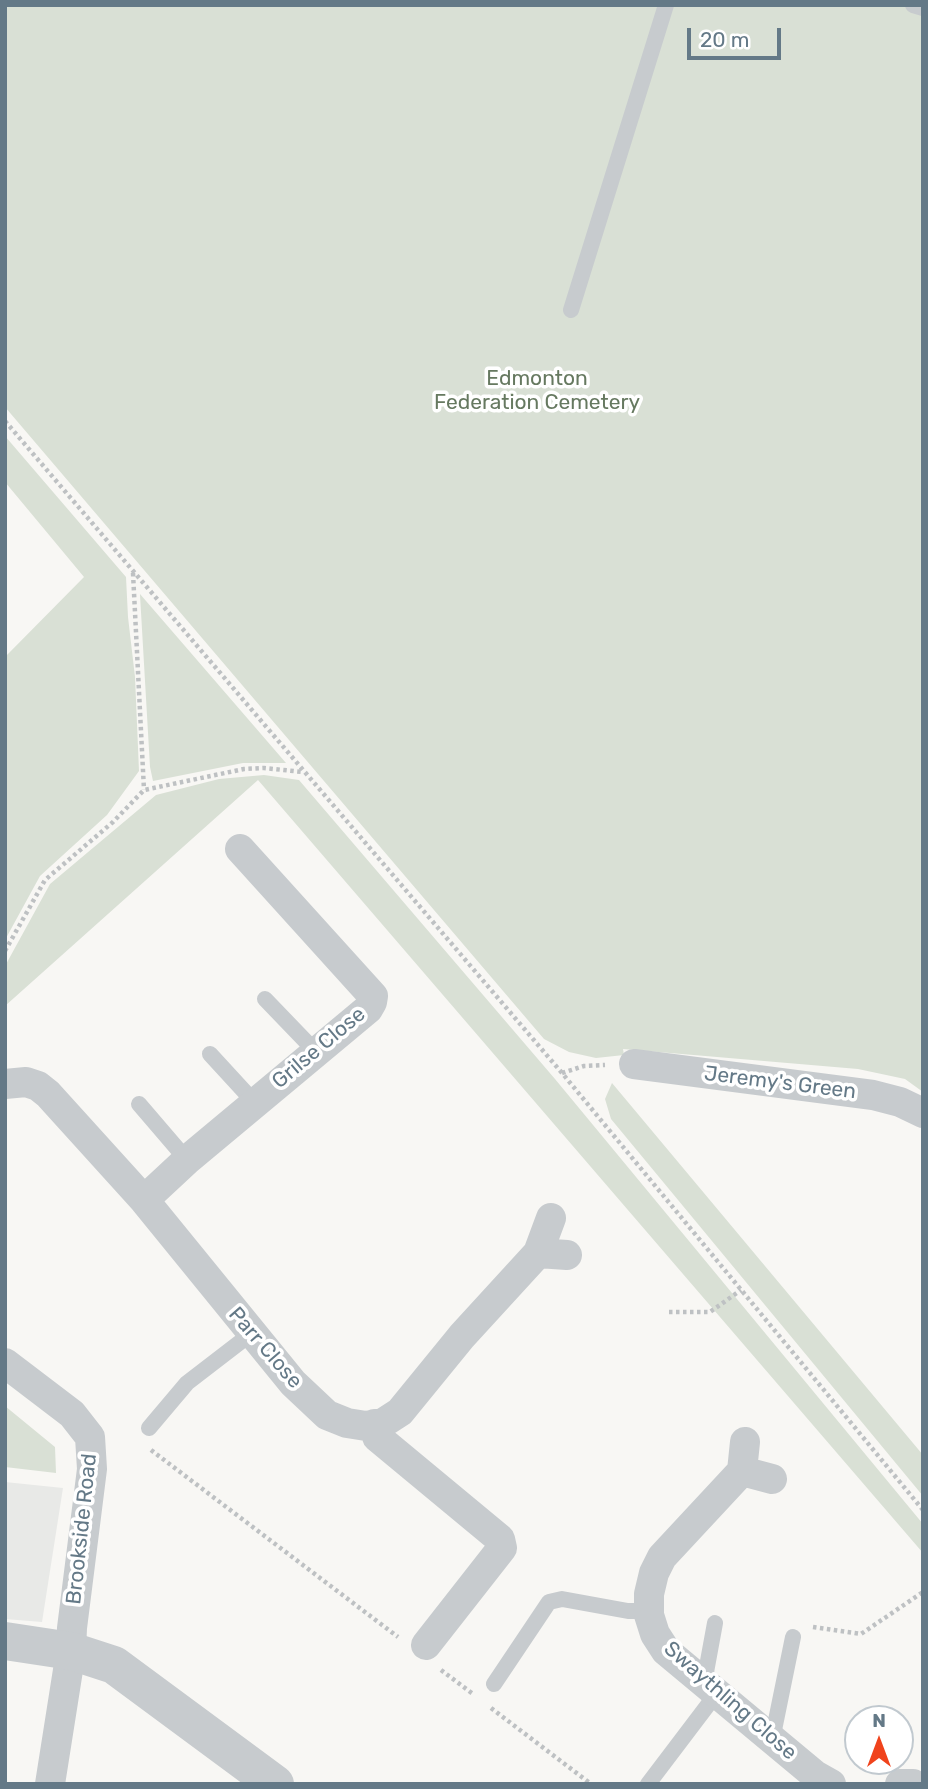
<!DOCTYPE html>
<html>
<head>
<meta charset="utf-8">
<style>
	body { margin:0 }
	#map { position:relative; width:928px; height:1789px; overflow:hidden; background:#f8f7f4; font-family:Rubik,sans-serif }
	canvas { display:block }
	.frame { position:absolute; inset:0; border:7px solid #647987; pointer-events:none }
	.north { position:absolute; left:844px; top:1705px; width:70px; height:70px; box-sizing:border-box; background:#fff; border:2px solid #c1c9cf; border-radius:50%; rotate:0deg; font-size:19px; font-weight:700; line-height:28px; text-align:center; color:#647987 }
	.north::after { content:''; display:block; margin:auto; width:24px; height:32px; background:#f0431c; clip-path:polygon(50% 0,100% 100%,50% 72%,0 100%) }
	.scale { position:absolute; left:687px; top:28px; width:94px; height:32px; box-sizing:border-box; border:4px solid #647987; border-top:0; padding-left:9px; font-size:21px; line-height:24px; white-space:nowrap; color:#647987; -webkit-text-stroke:5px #fff; paint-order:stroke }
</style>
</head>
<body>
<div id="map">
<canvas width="928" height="1789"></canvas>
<div class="frame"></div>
<div class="north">N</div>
<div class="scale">20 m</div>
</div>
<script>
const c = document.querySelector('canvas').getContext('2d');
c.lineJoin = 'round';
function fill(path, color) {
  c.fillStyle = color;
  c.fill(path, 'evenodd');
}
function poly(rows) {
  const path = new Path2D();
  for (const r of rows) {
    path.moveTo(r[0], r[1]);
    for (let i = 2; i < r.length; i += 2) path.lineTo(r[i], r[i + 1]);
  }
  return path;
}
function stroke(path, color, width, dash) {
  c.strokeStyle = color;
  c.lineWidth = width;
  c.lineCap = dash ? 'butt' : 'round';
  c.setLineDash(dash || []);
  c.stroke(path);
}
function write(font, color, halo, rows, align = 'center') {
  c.font = font + ' Rubik,sans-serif';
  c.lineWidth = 7;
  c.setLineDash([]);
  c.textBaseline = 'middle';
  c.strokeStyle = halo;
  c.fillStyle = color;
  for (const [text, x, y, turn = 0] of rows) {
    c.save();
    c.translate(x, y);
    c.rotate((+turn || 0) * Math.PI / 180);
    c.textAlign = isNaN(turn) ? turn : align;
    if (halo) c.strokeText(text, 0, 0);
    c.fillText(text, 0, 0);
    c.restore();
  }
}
const built = poly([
	[5,1482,63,1488,42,1622,5,1619]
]);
const green = poly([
	[5,5,923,5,923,1092,905,1079,858,1069,623,1049,624,1055,596,1058,569,1052,544,1039,5,407],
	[5,436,126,577,128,617,135,677,139,771,107,815,40,876,5,940,5,657,84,577,5,482],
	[140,595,140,594,286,763,243,763,153,781,150,767],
	[264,775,299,780,555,1079,923,1524,923,1553,258,780,5,1006,5,966,50,884,156,795,219,779],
	[612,1083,923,1455,923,1496,611,1119,605,1099],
	[5,1406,55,1447,56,1473,5,1467]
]);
const path = poly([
	[5,421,562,1073,923,1510],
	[133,573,144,790],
	[5,951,45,880,113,822,144,790,244,769,264,768,303,772],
	[562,1073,584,1066,605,1065],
	[669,1312,710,1312,741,1290],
	[151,1450,398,1637],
	[813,1627,861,1634,923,1592],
	[441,1670,473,1694],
	[491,1708,591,1784]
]);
const service = poly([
	[913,5,923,8],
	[571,310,666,5],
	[265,999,316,1052],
	[210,1054,255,1103],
	[139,1104,187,1160],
	[149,1428,187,1383,252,1333],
	[704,1683,715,1623],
	[494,1684,549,1602,562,1599,628,1611,649,1611],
	[772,1740,793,1637],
	[648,1784,717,1693]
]);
const minor = poly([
	[634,1064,873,1095,900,1102,923,1113],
	[5,1084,26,1082,38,1086,48,1094,144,1200,293,1383,327,1415,347,1423,366,1426,383,1423,400,1412,462,1336,538,1253,551,1218],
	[144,1200,187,1160,368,1009,372,1002,373,996,240,849],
	[538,1253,567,1255],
	[5,1363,72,1414,90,1437,92,1469,72,1628,71,1651,50,1784],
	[374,1424,377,1437,500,1539,502,1548,426,1645],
	[745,1442,742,1471,662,1557,654,1573,649,1594,649,1615,655,1634,666,1651,815,1775,831,1784],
	[742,1471,772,1479],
	[900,1784,913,1784]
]);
const tertiary = poly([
	[5,1641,71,1651,114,1665,275,1784]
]);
const parkNames = [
	["Edmonton",537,379],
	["Federation Cemetery",537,403]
];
const streetNames = [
	["Grilse Close",319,1048,-40],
	["Jeremy's Green",780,1083,7],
	["Parr Close",265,1348,49],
	["Brookside Road",82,1529,-84],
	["Swaythling Close",730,1701,41]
];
fill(built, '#e8e9e7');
fill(green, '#d9e0d5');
stroke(path, '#bec1c3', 4.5, [3.5, 3.5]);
stroke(service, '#c7cbce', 16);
stroke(minor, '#c7cbce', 30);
stroke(tertiary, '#c7cbce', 38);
write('21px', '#667960', '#fff', parkNames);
write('21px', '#647987', '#fff', streetNames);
</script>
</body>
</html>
